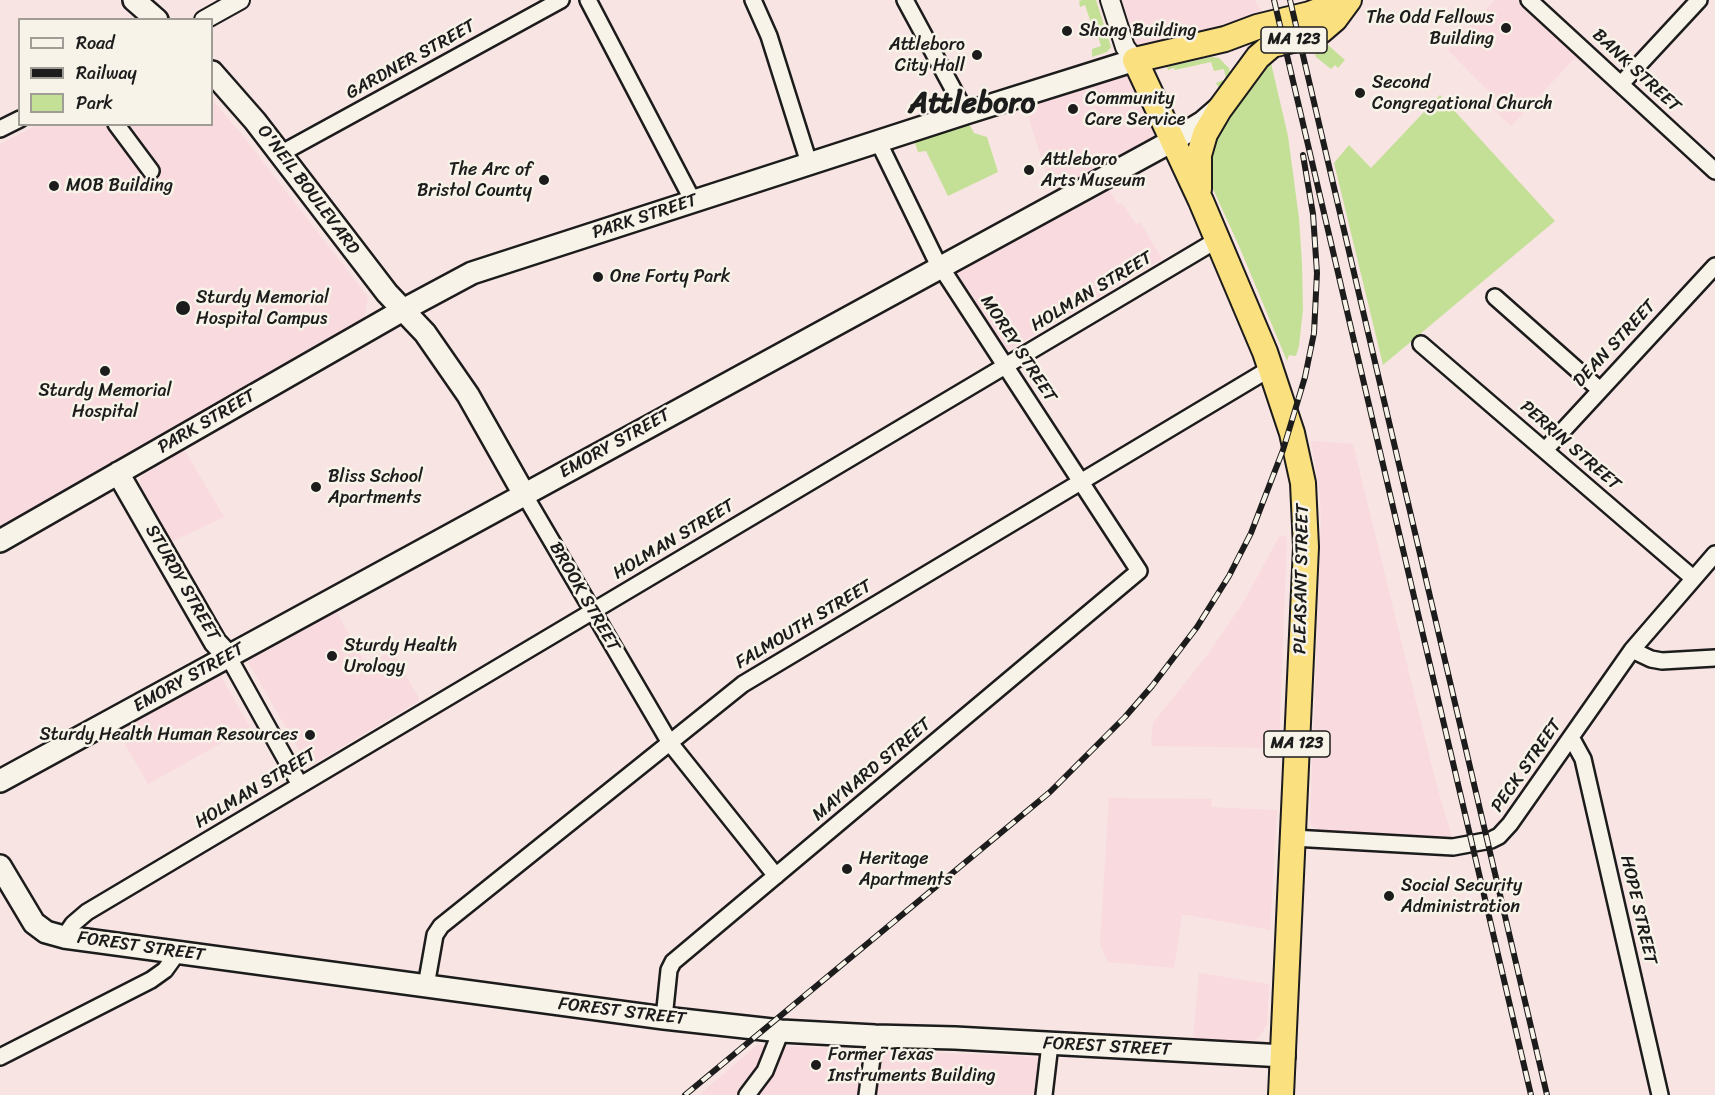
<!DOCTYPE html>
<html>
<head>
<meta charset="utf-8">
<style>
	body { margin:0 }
	#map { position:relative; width:1715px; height:1095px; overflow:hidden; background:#f8e4e2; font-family:Sriracha,sans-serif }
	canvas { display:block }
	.legend { position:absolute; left:18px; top:18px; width:195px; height:108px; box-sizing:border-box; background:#f7f3e8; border:2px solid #9f9d96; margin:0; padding:8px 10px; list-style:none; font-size:18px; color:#1c1c1c }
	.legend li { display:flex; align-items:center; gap:12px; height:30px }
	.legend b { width:30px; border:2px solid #9f9d96 }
</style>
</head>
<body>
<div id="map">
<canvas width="1715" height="1095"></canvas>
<ul class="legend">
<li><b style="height:8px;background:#f7f3e8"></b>Road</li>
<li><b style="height:8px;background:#1c1c1c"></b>Railway</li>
<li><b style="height:16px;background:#c4e097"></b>Park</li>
</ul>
</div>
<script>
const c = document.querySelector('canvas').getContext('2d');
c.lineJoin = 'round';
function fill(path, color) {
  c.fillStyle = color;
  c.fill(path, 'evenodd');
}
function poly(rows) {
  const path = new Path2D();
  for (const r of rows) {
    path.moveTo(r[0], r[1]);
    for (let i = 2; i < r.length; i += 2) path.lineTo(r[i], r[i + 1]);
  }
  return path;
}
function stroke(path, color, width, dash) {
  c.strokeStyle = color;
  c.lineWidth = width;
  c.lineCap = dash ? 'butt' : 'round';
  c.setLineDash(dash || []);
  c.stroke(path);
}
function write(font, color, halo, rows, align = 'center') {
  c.font = font + ' Sriracha,sans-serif';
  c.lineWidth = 5;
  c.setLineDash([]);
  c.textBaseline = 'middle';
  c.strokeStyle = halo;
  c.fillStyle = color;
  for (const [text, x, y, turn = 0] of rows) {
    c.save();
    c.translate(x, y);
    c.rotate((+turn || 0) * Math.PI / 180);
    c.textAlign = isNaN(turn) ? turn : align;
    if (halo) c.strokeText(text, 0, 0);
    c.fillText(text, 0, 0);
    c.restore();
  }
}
const built = poly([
	[1115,0,1255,0,1257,5,1261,9,1264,22,1139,48,1134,43,1128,41],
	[1495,0,1522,0,1582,54,1585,63,1583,65,1575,58,1511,126,1484,100,1490,93,1448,50],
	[1123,70,1132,74,1156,134,1155,138,1153,141,1059,194,1044,167,1023,99],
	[212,100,243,136,368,297,364,319,0,527,0,144,37,125,212,124],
	[1108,188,1118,205,1122,203,1136,224,1140,222,1162,259,1007,351,956,271],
	[1311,441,1353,444,1436,783,1453,841,1323,833,1313,827,1310,821,1321,521,1320,496],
	[184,449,224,517,171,542,141,489,140,480,145,471],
	[1287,536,1279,748,1151,746,1153,723,1208,654,1243,603,1279,537],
	[336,611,366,665,392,651,420,700,312,765,306,762,248,662,251,658],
	[220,675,250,727,148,784,118,732],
	[1109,798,1212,799,1211,807,1277,810,1270,930,1182,914,1174,968,1108,962,1100,944],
	[1199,973,1269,984,1267,1024,1260,1036,1253,1041,1241,1043,1193,1041],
	[757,1045,1040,1057,1035,1095,699,1095]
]);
const green = poly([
	[1082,0,1096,0,1111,47,1107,52,1092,57,1092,49,1101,46,1094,23,1091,23,1085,5,1080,7,1079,1],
	[1328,45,1345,60,1338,68,1335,65,1331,69,1316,57,1314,50],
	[1212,57,1219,58,1229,68,1231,80,1225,88,1219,88,1216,83,1226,79,1224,69,1214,71,1211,62,1175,70,1174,68,1168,70,1167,67],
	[1271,63,1288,136,1299,218,1302,263,1303,309,1299,346,1296,356,1289,355,1287,361,1239,246,1213,189,1208,155,1214,141,1226,122],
	[1440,95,1555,221,1383,365,1334,163,1349,145,1371,168],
	[969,124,974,133,987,137,998,172,948,196,926,151,918,152,914,140]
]);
const minor = poly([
	[588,0,693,201],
	[753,0,769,36,809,163],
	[905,0,966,113],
	[1529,0,1715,171],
	[1621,84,1699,0],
	[116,124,151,171],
	[0,129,20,119],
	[280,154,561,0],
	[1495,297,1600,390],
	[1421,344,1693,578],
	[1545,450,1715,266],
	[524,494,670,743,776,876],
	[1632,650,1651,659,1662,661,1715,658],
	[228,656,300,785],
	[1571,737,1583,759,1660,1095],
	[1293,838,1453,847,1491,840,1499,836,1510,824,1632,650,1715,554],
	[64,937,73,924,87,912,1217,240],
	[426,986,435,935,441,926,743,684,1271,368],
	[664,1018,669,970,673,962,1139,571,935,258,878,141],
	[0,1057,151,980,165,970,178,952],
	[747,1095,765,1071,781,1031],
	[867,1095,875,1036],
	[1044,1095,1050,1044]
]);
const tertiary = poly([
	[1110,0,1125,47,1135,60],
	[204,20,240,0]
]);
const secondary = poly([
	[134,0,157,20],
	[212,72,255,121,387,293,425,333,468,395,524,494],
	[118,473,215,642,228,656],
	[0,541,403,310,472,273,966,113,1135,60],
	[0,781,1172,141,1203,122,1218,109],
	[0,866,34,923,46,932,64,937,664,1018,781,1031,875,1036,955,1038,1284,1056]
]);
const trunk = poly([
	[1199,189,1199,155,1205,134,1219,110,1258,57,1272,45,1310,36,1321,31,1335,19,1349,0],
	[1281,1095,1306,547,1303,483,1292,433,1265,352,1201,201,1135,60,1225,39,1257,27,1310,14,1320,10,1334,0]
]);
const rail = poly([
	[1274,0,1531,1095],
	[1290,0,1547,1095],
	[685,1095,1050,792,1125,717,1152,686,1197,627,1229,576,1251,533,1283,450,1305,377,1314,333,1317,273,1313,214,1303,155]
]);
const markers = [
	[1506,28,6,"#1c1c1c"],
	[1067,31,6,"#1c1c1c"],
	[977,55,6,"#1c1c1c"],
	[1360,93,6,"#1c1c1c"],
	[1073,109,6,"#1c1c1c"],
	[1029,170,6,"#1c1c1c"],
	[544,180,6,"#1c1c1c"],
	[54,186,6,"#1c1c1c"],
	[598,277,6,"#1c1c1c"],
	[183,308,8,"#1c1c1c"],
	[105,371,6,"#1c1c1c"],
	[316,487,6,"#1c1c1c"],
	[332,656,6,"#1c1c1c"],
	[310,735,6,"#1c1c1c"],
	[847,869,6,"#1c1c1c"],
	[1389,896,6,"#1c1c1c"],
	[816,1065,6,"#1c1c1c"]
];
const shields = [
	[1294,40,66],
	[1297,744,66]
];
const shieldNames = [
	["MA 123",1294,40],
	["MA 123",1297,744]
];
const poiNames = [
	["The Odd Fellows",1494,18,"right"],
	["Building",1494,39,"right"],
	["Shang Building",1079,31],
	["Attleboro",965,45,"right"],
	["City Hall",965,66,"right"],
	["Second",1372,83],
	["Congregational Church",1372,104],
	["Community",1085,99],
	["Care Service",1085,120],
	["Attleboro",1041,160],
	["Arts Museum",1041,181],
	["The Arc of",532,170,"right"],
	["Bristol County",532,191,"right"],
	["MOB Building",66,186],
	["One Forty Park",610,277],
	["Sturdy Memorial",196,298],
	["Hospital Campus",196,319],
	["Sturdy Memorial",105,391,"center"],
	["Hospital",105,412,"center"],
	["Bliss School",328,477],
	["Apartments",328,498],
	["Sturdy Health",344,646],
	["Urology",344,667],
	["Sturdy Health Human Resources",298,735,"right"],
	["Heritage",859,859],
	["Apartments",859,880],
	["Social Security",1401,886],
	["Administration",1401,907],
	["Former Texas",828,1055],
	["Instruments Building",828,1076]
];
const streetNames = [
	["GARDNER STREET",411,60,-29],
	["BANK STREET",1636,71,43],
	["O'NEIL BOULEVARD",308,190,53],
	["PARK STREET",645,217,-18],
	["HOLMAN STREET",1092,292,-31],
	["DEAN STREET",1615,344,-47],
	["MOREY STREET",1018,349,57],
	["PARK STREET",207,422,-30],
	["EMORY STREET",615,444,-29],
	["PERRIN STREET",1570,446,41],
	["HOLMAN STREET",674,540,-31],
	["PLEASANT STREET",1302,579,-89],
	["STURDY STREET",182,583,60],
	["BROOK STREET",584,597,60],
	["FALMOUTH STREET",804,625,-31],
	["EMORY STREET",189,678,-29],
	["PECK STREET",1527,766,-55],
	["MAYNARD STREET",872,770,-40],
	["HOLMAN STREET",256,789,-31],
	["HOPE STREET",1638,910,77],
	["FOREST STREET",141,947,8],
	["FOREST STREET",622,1012,7],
	["FOREST STREET",1107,1047,3]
];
const townNames = [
	["Attleboro",972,104]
];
fill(built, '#f9dade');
fill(green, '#c4e097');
stroke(minor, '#1c1c1c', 20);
stroke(tertiary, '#1c1c1c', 22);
stroke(secondary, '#1c1c1c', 26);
stroke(trunk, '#1c1c1c', 28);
stroke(minor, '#f7f3e8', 15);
stroke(tertiary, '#f7f3e8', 18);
stroke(secondary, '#f7f3e8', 21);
stroke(trunk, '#fbe080', 24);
stroke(rail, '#1c1c1c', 6);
stroke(rail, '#f7f3e8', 4, [11]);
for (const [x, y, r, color] of markers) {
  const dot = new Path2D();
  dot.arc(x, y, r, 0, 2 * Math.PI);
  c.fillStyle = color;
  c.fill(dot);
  stroke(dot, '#f7f3e8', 2);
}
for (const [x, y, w] of shields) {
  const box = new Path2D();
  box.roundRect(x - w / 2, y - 13, w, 26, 4.5);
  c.fillStyle = '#f7f3e8';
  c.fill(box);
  stroke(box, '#1c1c1c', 1.5);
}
write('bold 16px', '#1c1c1c', null, shieldNames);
write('18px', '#1c1c1c', '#f7f3e8', poiNames, 'left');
write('18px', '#1c1c1c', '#f7f3e8', streetNames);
write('bold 30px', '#1c1c1c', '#f7f3e8', townNames);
</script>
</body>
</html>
